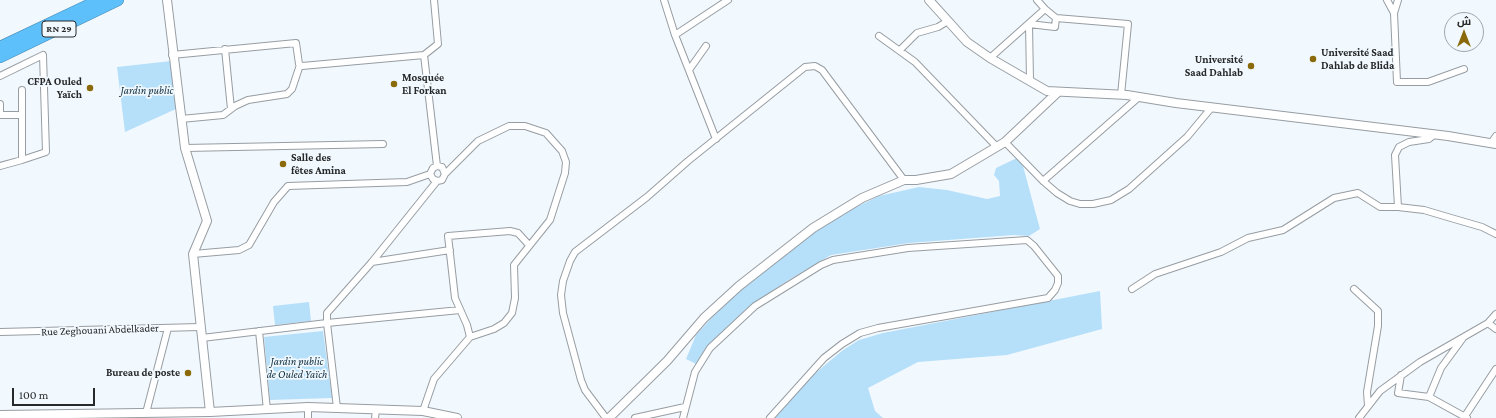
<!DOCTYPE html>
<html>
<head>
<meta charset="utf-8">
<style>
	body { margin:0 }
	#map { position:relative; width:1496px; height:418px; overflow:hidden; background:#f2f9fe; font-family:"Crimson Pro",Cairo,serif }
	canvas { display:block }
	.north { position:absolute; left:1444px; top:12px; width:40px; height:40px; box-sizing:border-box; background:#f2f9fe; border:1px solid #a0a5a9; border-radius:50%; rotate:0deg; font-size:11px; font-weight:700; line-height:16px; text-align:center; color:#26282a }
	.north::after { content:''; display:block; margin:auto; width:14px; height:18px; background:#8a6a0a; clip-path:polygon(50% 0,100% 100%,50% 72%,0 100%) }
	.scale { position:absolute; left:12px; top:388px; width:83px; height:18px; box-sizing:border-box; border:2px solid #26282a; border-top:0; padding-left:5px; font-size:12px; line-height:14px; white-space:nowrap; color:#26282a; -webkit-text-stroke:3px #f2f9fe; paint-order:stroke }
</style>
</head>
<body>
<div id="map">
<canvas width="1496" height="418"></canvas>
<div class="north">ش</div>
<div class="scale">100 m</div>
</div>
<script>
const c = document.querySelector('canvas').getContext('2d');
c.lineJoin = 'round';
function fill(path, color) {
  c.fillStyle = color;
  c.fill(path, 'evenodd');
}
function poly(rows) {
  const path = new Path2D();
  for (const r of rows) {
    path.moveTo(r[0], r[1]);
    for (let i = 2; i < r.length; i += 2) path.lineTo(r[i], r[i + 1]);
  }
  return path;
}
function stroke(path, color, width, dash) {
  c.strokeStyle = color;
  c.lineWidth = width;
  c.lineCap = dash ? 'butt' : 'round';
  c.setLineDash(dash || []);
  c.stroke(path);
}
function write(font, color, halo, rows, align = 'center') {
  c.font = font + ' "Crimson Pro",serif';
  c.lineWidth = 3.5;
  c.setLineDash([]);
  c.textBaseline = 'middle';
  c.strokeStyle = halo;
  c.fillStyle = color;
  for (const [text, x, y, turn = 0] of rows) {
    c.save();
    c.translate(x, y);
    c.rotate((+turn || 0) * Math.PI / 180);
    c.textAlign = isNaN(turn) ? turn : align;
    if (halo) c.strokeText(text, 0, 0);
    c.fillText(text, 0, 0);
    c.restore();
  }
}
const green = poly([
	[171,61,176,109,125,132,117,67],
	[1017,158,1023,166,1040,229,1029,236,1014,235,909,243,831,255,787,281,746,309,707,347,696,364,686,359,696,335,724,304,753,277,824,225,854,208,879,196,919,187,947,190,987,199,1000,196,999,181,994,175,996,168],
	[1100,291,1102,329,1007,355,918,362,868,388,875,411,883,418,774,418,812,376,843,350,859,340,883,333],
	[309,302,311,321,275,325,273,306],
	[323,331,332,398,270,400,264,337]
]);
const street = poly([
	[664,0,675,35,716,139],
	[1037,0,1045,9],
	[1387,0,1394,13,1397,82,1428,82,1464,69],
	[1394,13,1398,0],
	[675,35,728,0],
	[879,36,915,62,997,147],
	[225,49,231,109],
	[900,50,917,33,938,27,948,21],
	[172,55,296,43,299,64,302,66,424,55,438,44,434,0],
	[424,55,437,166],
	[990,58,1045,9,1056,18,1128,24,1121,95],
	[689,70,706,46],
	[0,76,43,55,46,152,22,160],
	[1030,80,1029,24,1055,27,1056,18],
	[0,104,0,115],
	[0,115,21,115],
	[181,119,223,115,235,106,248,100,287,94,292,89,300,65],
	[1435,134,1429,139,1409,142,1399,147,1395,155,1398,207,1424,210,1451,218,1482,227,1496,234],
	[1005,142,1043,181,1057,193,1070,201,1080,204,1093,204,1111,200,1129,189,1187,137,1212,107],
	[1491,143,1496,136],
	[185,148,383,144],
	[0,166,22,160,22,90],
	[445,174,478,141,509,126,525,126,546,133,562,151,566,162,565,173,550,220,514,265,515,298,512,313,504,323,494,329,470,337],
	[1043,181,1139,97],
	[193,254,239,250,249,245,274,202,288,186,407,182,430,174,433,168,437,166,442,167,445,174,442,180,437,181,433,179,430,174],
	[372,262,450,250],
	[1132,289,1155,274,1221,252,1248,238,1283,230,1334,198,1358,193,1380,207,1398,207],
	[1354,289,1378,311,1378,326,1367,392,1368,406],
	[1488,323,1496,329],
	[259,331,267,410],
	[0,332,200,327],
	[202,338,327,323,327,313,372,262,437,181],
	[1401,375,1398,393,1429,397,1467,418],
	[1429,397,1441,368,1463,338],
	[337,408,327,323,460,310],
	[423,411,434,379,470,337,467,325,455,298,448,236,510,231,518,233,529,245],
	[146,413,168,328],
	[1465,416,1496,369],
	[308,418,308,407],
	[375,418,376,410],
	[606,418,585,390,581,380,563,313,561,295,563,281,570,261,575,252,647,197,688,161,805,67,815,66,822,70,904,180],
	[635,418,685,407],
	[683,418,695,372,710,348,755,306,821,265,833,260,908,248,1027,240,1034,246,1058,276,1058,283,1055,290,1048,298,878,328,860,333,842,344,824,358,770,418],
	[1359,418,1380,391,1420,362,1488,323,1496,314]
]);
const secondary = poly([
	[167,0,185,148,207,221,193,254,210,412],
	[929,0,967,42,990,58,1047,91,1127,95,1176,103,1448,136,1496,144],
	[0,415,210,412,308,407,423,411,457,418],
	[609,418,667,361,704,318,739,286,813,228,862,198,904,180,916,180,951,174,1005,142,1058,92]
]);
const highway = poly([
	[0,47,99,0],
	[0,57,118,0]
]);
const markers = [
	[1313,59,4,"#8a6a0a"],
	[1251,66,4,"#8a6a0a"],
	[394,84,4,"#8a6a0a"],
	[90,88,4,"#8a6a0a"],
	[283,164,4,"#8a6a0a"],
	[188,373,4,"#8a6a0a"]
];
const shields = [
	[59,29,34]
];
const shieldNames = [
	["RN 29",59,29]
];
const poiNames = [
	["Université Saad",1321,53],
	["Dahlab de Blida",1321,66],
	["Université",1243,60,"right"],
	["Saad Dahlab",1243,73,"right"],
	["Mosquée",402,78],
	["El Forkan",402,91],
	["CFPA Ouled",82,82,"right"],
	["Yaïch",82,95,"right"],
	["Salle des",291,158],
	["fêtes Amina",291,171],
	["Bureau de poste",180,373,"right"]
];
const parkNames = [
	["Jardin public",147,91],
	["Jardin public",297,362],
	["de Ouled Yaïch",297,375]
];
const streetNames = [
	["Rue Zeghouani Abdelkader",100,330,-2]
];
fill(green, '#b6dffa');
stroke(street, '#979da2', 8);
stroke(secondary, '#979da2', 10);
stroke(highway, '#4a8bb2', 12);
stroke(street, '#fff', 6);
stroke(secondary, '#fff', 8);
stroke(highway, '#5ec0fb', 11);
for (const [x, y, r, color] of markers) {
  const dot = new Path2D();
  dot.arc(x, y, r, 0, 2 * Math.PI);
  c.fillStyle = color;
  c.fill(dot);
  stroke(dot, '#f2f9fe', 1.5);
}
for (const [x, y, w] of shields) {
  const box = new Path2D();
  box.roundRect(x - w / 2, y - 8, w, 16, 3);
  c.fillStyle = '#f2f9fe';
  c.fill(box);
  stroke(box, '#26282a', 1);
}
write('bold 10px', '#26282a', null, shieldNames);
write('bold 11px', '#26282a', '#f2f9fe', poiNames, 'left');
write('italic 11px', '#0f2f42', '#f2f9fe', parkNames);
write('11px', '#26282a', '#f2f9fe', streetNames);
</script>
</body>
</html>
